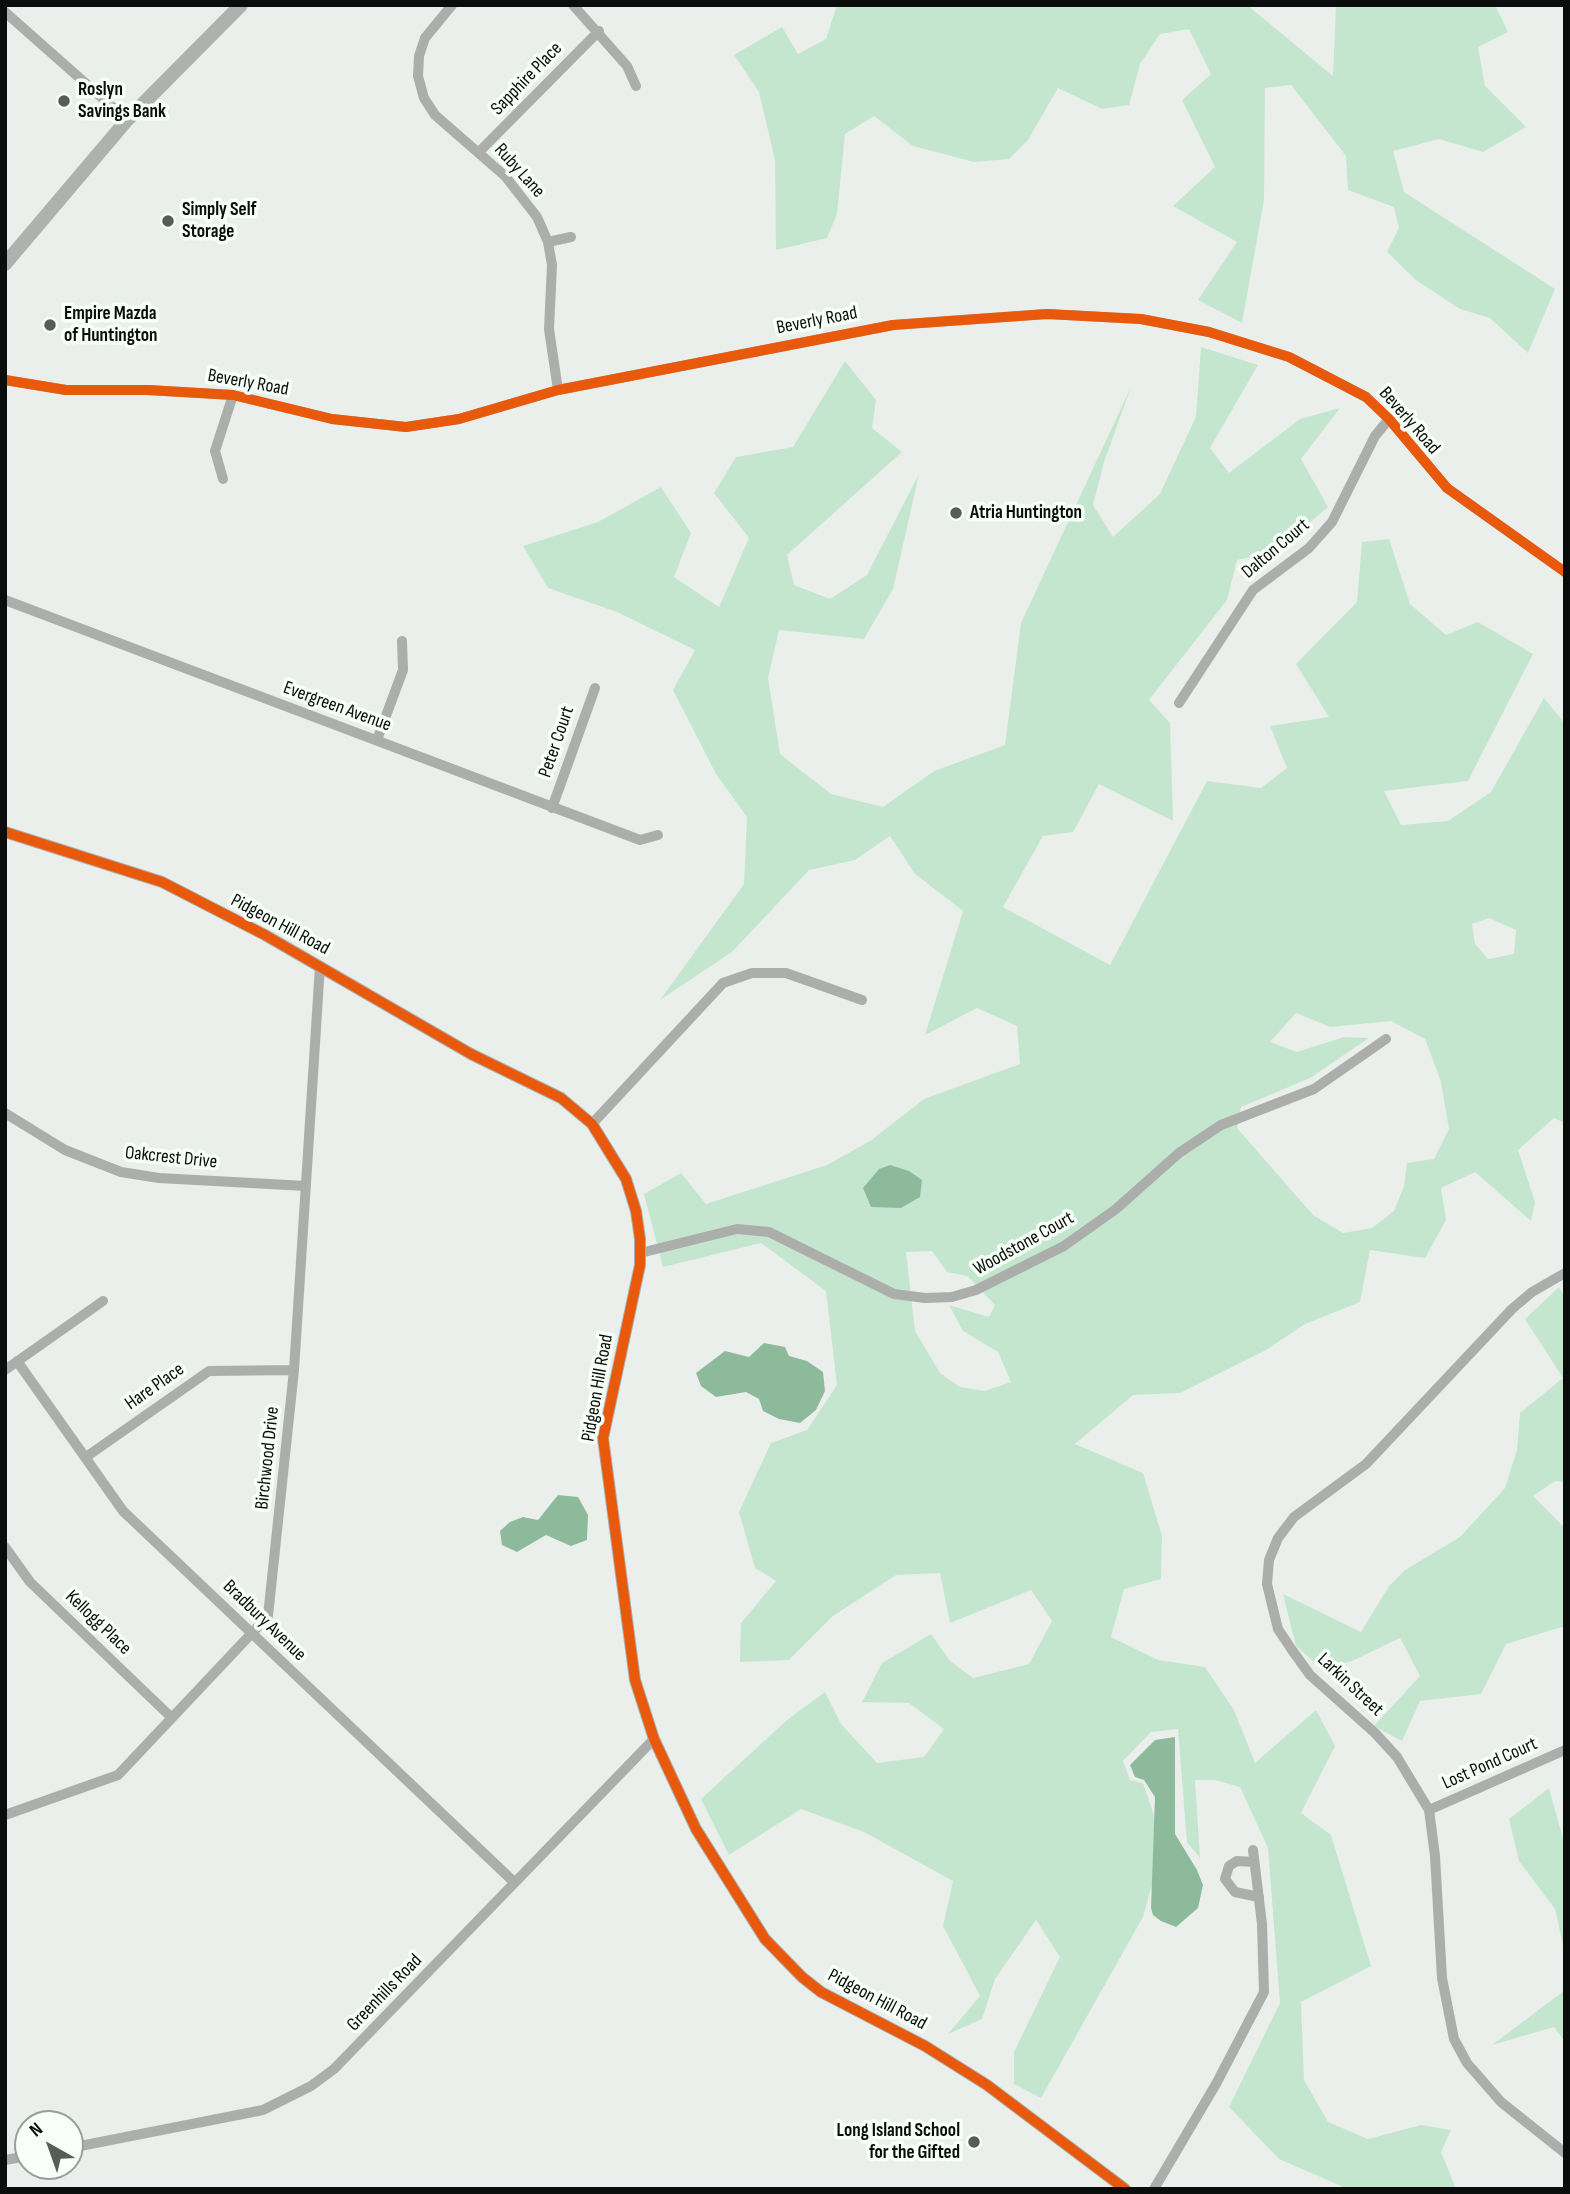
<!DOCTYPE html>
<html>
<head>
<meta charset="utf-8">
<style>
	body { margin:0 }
	#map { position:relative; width:1570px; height:2194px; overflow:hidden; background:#eaefeb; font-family:"Sofia Sans Condensed",sans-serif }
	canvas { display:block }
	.frame { position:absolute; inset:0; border:7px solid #0a0d0b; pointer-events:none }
	.north { position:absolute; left:14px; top:2110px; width:70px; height:70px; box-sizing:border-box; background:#f6fff8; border:2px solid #989e99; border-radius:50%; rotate:320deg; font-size:19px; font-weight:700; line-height:28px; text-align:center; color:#0a0d0b }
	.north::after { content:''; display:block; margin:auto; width:24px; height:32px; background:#585c59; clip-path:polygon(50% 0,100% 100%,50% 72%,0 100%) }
</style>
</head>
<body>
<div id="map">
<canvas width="1570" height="2194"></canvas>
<div class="frame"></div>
<div class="north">N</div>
</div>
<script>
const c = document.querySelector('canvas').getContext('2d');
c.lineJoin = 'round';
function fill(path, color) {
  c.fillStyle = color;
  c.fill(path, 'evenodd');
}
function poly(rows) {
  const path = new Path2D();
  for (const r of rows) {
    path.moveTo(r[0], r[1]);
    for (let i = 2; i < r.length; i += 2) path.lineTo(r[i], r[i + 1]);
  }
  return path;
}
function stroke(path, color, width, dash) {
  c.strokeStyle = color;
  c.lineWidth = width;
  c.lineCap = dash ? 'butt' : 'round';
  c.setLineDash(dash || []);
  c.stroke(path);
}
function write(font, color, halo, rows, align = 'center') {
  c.font = font + ' "Sofia Sans Condensed",sans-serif';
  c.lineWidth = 7;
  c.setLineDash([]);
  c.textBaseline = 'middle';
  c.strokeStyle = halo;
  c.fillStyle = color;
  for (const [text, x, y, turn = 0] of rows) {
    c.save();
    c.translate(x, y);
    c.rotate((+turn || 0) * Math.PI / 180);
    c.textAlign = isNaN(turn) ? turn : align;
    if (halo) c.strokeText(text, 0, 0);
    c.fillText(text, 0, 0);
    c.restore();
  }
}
const green = poly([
	[837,5,1247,5,1333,76,1336,5,1495,5,1508,32,1478,47,1485,86,1526,127,1483,152,1439,139,1393,151,1404,192,1555,289,1528,353,1490,318,1460,309,1416,280,1387,252,1399,228,1394,207,1348,190,1346,156,1291,85,1265,88,1264,200,1242,323,1198,300,1237,242,1173,206,1215,167,1182,100,1211,74,1189,29,1160,34,1140,64,1129,105,1102,109,1058,88,1028,140,1009,159,974,162,913,146,874,116,845,134,837,214,827,238,776,250,775,160,759,92,734,55,782,27,798,54,826,39],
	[1201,347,1258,365,1210,448,1229,473,1300,419,1340,408,1301,459,1328,507,1276,551,1237,560,1227,600,1149,700,1170,723,1173,821,1099,784,1073,832,1043,836,1003,907,1110,965,1207,781,1261,788,1287,768,1270,726,1329,717,1296,664,1357,602,1362,542,1389,539,1410,604,1446,635,1478,622,1533,654,1468,781,1384,791,1401,825,1448,821,1491,792,1544,698,1565,724,1565,1123,1554,1118,1518,1150,1535,1202,1531,1221,1475,1172,1441,1188,1446,1220,1425,1258,1370,1250,1360,1302,1305,1324,1266,1350,1180,1393,1133,1395,1075,1444,1143,1473,1162,1536,1161,1579,1124,1589,1111,1637,1158,1660,1205,1667,1234,1710,1255,1763,1316,1710,1335,1746,1301,1813,1331,1835,1371,1966,1301,2002,1304,2080,1328,2122,1368,2139,1421,2125,1451,2130,1441,2152,1456,2189,1348,2189,1279,2159,1229,2107,1280,2003,1268,1848,1240,1787,1215,1780,1195,1780,1200,1858,1187,1842,1178,1729,1151,1732,1123,1761,1130,1780,1143,1783,1157,1824,1153,1881,1143,1917,1041,2098,1014,2084,1014,2052,1060,1957,1036,1920,995,1979,982,2019,948,2034,980,1996,943,1926,953,1881,864,1832,801,1809,729,1855,701,1799,787,1720,825,1692,841,1724,877,1763,924,1757,944,1729,909,1703,862,1702,882,1663,931,1634,950,1661,973,1678,1029,1664,1052,1621,1031,1590,950,1623,940,1573,896,1575,833,1616,789,1660,740,1662,741,1623,776,1581,755,1568,739,1512,771,1443,807,1430,837,1385,826,1291,761,1243,663,1267,644,1194,681,1173,706,1204,827,1165,870,1141,924,1099,1020,1064,1017,1026,977,1008,925,1035,963,911,915,874,890,836,855,860,809,870,732,952,660,1000,744,884,747,817,716,774,673,690,695,650,617,612,548,588,523,546,598,522,661,487,691,533,674,577,719,607,749,538,714,493,736,457,793,447,845,361,876,400,872,428,902,452,787,555,794,585,830,599,867,575,919,474,893,589,864,639,779,630,768,678,780,754,831,794,883,807,934,771,1005,745,1021,623,1131,387,1104,462,1093,505,1113,537,1160,494,1178,455,1196,417],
	[1489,918,1516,930,1514,954,1488,959,1475,944,1472,924],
	[1296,1013,1330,1027,1391,1021,1425,1039,1441,1082,1449,1129,1434,1159,1407,1163,1404,1186,1394,1211,1372,1228,1343,1233,1313,1215,1237,1128,1241,1107,1310,1078,1369,1038,1344,1037,1297,1052,1270,1042],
	[932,1251,947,1272,967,1276,995,1305,989,1317,949,1305,963,1331,998,1352,1011,1382,985,1391,960,1387,940,1373,915,1331,906,1252],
	[1559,1287,1565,1298,1565,1482,1555,1481,1533,1496,1565,1528,1565,1626,1506,1644,1481,1694,1420,1701,1402,1741,1374,1726,1420,1676,1400,1638,1352,1661,1322,1669,1296,1646,1283,1594,1361,1632,1389,1586,1405,1570,1460,1537,1505,1488,1517,1450,1520,1413,1563,1378,1525,1319],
	[1549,1788,1565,1846,1565,1954,1555,1909,1519,1861,1509,1819],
	[1565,1990,1565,2042,1554,2027,1492,2045]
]);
const water = poly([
	[890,1165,909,1171,922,1180,920,1197,901,1208,871,1207,863,1188,879,1169],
	[764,1343,785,1347,789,1356,807,1361,823,1372,825,1391,816,1410,800,1423,779,1419,763,1411,759,1399,746,1392,716,1397,701,1386,696,1373,725,1351,749,1357],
	[558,1495,578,1497,588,1515,587,1540,571,1546,546,1535,517,1552,502,1545,500,1531,510,1522,523,1517,538,1520],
	[1175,1737,1175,1834,1197,1870,1203,1885,1198,1908,1176,1927,1161,1921,1153,1915,1151,1908,1155,1797,1144,1780,1135,1777,1130,1765,1155,1740]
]);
const minor = poly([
	[452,5,425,38,419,56,418,76,424,98,435,115,505,176,537,217,548,242,552,265,549,329,558,390],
	[573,5,627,66,636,86],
	[5,12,127,120],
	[479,152,599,31],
	[548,242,571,237],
	[5,380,66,390,148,390,233,395,332,419,406,427,459,419,558,390,893,325,1047,314,1141,319,1209,332,1289,357,1366,397,1389,419,1447,488,1565,572],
	[223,479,215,451,233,395],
	[5,600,640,840,658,835],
	[1179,703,1253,590,1309,548,1332,522,1375,436,1389,419],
	[377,740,403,670,402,641],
	[552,808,595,688],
	[5,1113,65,1150,121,1172,159,1178,306,1186],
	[592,1124,723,983,752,973,786,973,862,1000],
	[640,1253,737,1229,769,1232,894,1294,925,1298,952,1297,976,1290,1064,1246,1116,1209,1179,1153,1221,1125,1314,1089,1386,1039],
	[1565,1273,1532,1292,1512,1309,1366,1464,1294,1517,1278,1538,1269,1560,1267,1584,1278,1629,1292,1650,1310,1675,1375,1733,1397,1757,1429,1810,1435,1856,1442,1978,1454,2039,1467,2063,1501,2102,1565,2153],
	[17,1361,123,1511,514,1882],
	[5,1370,103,1301],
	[86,1457,209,1371,294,1370],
	[5,1547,30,1582,172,1718],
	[1429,1810,1565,1750],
	[5,1815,118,1775,268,1616,294,1370,320,966],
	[1254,1862,1237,1861,1229,1866,1225,1879,1235,1892,1259,1897],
	[70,2148,263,2110,311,2086,334,2069,654,1739],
	[5,2160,28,2156],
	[1154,2189,1216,2084,1264,1992,1262,1924,1253,1850]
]);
const tertiary = poly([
	[5,832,162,882,265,935,471,1054,561,1098,592,1124,626,1179,636,1211,640,1239,640,1265,603,1438,635,1680,654,1739,696,1829,765,1939,802,1977,821,1992,925,2046,987,2085,1125,2189]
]);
const primary = poly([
	[5,264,127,120,241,5]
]);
const cycleway = poly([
	[5,380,66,390,148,390,233,395,332,419,406,427,459,419,558,390,893,325,1047,314,1141,319,1209,332,1289,357,1366,397,1389,419,1447,488,1565,572],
	[5,832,162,882,265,935,471,1054,561,1098,592,1124,626,1179,636,1211,640,1239,640,1265,603,1438,635,1680,654,1739,696,1829,765,1939,802,1977,821,1992,925,2046,987,2085,1125,2189]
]);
const markers = [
	[64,101,7,"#585c59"],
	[168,221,7,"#585c59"],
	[50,325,7,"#585c59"],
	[956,513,7,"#585c59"],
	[974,2142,7,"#585c59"]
];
const streetNames = [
	["Sapphire Place",527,79,-46],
	["Ruby Lane",519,171,48],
	["Beverly Road",817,321,-11],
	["Beverly Road",248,383,10],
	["Beverly Road",1409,421,49],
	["Dalton Court",1276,549,-40],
	["Evergreen Avenue",337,707,20],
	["Peter Court",557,742,-71],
	["Pidgeon Hill Road",280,925,28],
	["Oakcrest Drive",171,1158,6],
	["Woodstone Court",1024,1244,-29],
	["Hare Place",155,1387,-35],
	["Pidgeon Hill Road",598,1388,-80],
	["Birchwood Drive",268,1458,-84],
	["Bradbury Avenue",264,1621,44],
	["Kellogg Place",98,1623,44],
	["Larkin Street",1350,1685,43],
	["Lost Pond Court",1490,1764,-24],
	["Greenhills Road",385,1993,-46],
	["Pidgeon Hill Road",877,2000,28]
];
const poiNames = [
	["Roslyn",78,90],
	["Savings Bank",78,112],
	["Simply Self",182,210],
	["Storage",182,232],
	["Empire Mazda",64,314],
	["of Huntington",64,336],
	["Atria Huntington",970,513],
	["Long Island School",960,2131,"right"],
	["for the Gifted",960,2153,"right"]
];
fill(green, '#c5e6ce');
fill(water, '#8eba9c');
stroke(minor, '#acaeac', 10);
stroke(tertiary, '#acaeac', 12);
stroke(primary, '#aeb2af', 14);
stroke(cycleway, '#e8590c', 10);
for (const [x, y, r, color] of markers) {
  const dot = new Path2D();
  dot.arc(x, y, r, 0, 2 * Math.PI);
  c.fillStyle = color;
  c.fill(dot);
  stroke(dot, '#f6fff8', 2.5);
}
write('19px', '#0a0d0b', '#f6fff8', streetNames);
write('bold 19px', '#0a0d0b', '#f6fff8', poiNames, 'left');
</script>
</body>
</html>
